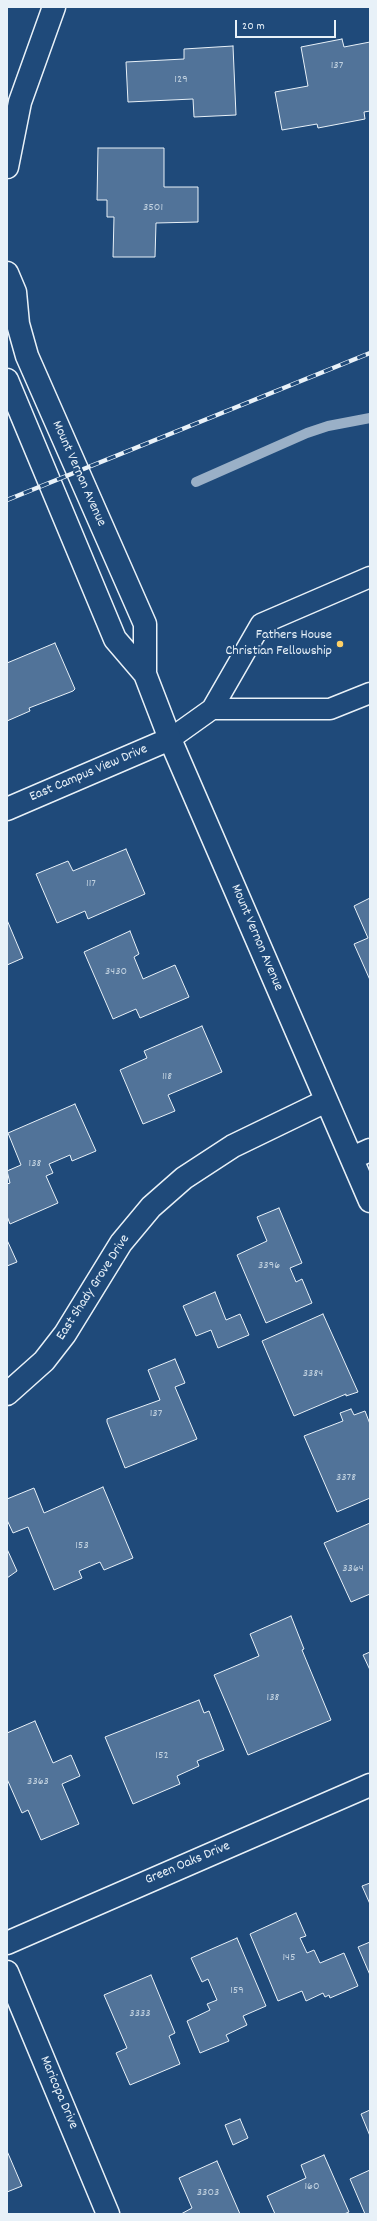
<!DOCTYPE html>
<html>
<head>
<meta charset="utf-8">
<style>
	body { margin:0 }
	#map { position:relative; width:377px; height:2221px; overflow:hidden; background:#1f4a7a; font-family:Dekko,sans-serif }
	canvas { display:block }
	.frame { position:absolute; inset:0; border:8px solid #e8f1f8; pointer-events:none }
	.scale { position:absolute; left:235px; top:20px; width:101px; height:18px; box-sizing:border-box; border:2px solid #e8f1f8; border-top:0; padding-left:5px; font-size:12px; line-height:14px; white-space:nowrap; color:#e8f1f8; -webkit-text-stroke:3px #1f4a7a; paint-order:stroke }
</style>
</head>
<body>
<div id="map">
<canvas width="377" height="2221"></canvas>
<div class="frame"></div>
<div class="scale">20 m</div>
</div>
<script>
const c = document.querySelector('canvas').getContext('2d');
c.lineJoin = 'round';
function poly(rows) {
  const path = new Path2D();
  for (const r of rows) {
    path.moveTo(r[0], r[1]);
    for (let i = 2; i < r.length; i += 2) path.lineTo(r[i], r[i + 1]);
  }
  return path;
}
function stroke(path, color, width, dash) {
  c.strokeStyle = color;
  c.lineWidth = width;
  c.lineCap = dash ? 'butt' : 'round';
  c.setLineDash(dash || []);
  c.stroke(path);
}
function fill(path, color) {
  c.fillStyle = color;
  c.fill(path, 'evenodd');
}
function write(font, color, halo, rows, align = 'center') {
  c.font = font + ' Dekko,sans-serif';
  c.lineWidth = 4;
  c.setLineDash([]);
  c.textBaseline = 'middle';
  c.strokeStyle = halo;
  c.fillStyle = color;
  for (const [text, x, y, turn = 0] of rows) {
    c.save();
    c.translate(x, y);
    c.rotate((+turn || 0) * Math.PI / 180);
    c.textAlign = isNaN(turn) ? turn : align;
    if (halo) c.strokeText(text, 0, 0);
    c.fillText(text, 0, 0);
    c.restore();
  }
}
const stream = poly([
	[196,482,307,433,328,426,370,418]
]);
const building = poly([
	[342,39,344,47,370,42,370,111,364,112,365,119,318,128,317,124,282,130,275,92,308,86,301,47,342,39],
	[233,46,236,115,194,117,193,99,128,102,126,62,184,59,184,49,233,46],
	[98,148,164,148,164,187,198,187,198,222,156,223,155,257,113,257,114,217,107,217,107,200,97,200,98,148],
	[55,643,75,689,73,691,29,708,30,711,7,721,7,663,55,643],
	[126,849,145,894,88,919,85,911,57,923,36,874,68,861,73,871,126,849],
	[370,898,370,980,354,944,368,938,354,906,370,898],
	[7,920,23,958,7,965,7,920],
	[130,931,139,954,134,957,143,979,175,965,189,997,140,1018,136,1009,113,1019,84,952,130,931],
	[202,1026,222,1072,168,1095,175,1111,143,1124,120,1070,147,1058,144,1051,202,1026],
	[75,1104,96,1151,72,1161,70,1155,49,1164,53,1173,46,1176,58,1203,10,1224,7,1216,7,1184,10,1183,7,1171,21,1165,8,1133,75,1104],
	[279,1208,302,1263,290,1268,296,1282,302,1279,312,1303,266,1323,237,1255,267,1241,257,1217,279,1208],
	[7,1240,17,1262,7,1266,7,1240],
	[215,1292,226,1320,240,1314,249,1335,218,1348,211,1330,196,1336,183,1306,215,1292],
	[323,1314,358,1392,346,1396,346,1394,294,1416,262,1341,323,1314],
	[175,1359,185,1383,175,1387,197,1439,125,1468,107,1422,107,1419,160,1400,148,1370,175,1359],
	[351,1409,354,1415,365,1411,370,1424,370,1498,337,1512,304,1436,343,1421,340,1413,351,1409],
	[103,1487,133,1558,104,1570,100,1562,79,1571,82,1578,54,1590,28,1527,13,1533,7,1520,7,1499,34,1488,44,1513,103,1487],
	[370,1523,370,1594,351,1602,324,1543,370,1523],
	[7,1549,17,1571,7,1578,7,1549],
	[291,1616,304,1649,302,1650,331,1720,248,1755,214,1675,259,1656,250,1634,291,1616],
	[370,1652,370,1670,363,1655,370,1652],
	[199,1700,204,1713,209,1711,224,1750,197,1761,199,1766,177,1776,180,1784,133,1804,105,1737,199,1700],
	[35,1721,53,1763,71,1755,80,1776,62,1784,79,1824,41,1840,28,1810,22,1813,7,1779,7,1733,35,1721],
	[370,1883,370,1904,362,1886,370,1883],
	[296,1913,306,1936,300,1938,307,1953,314,1950,320,1963,344,1953,358,1986,330,1998,329,1995,325,1997,323,1993,306,2001,302,1991,278,2001,250,1934,296,1913],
	[237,1938,266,2006,243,2016,247,2025,226,2035,229,2041,200,2053,187,2021,210,2010,207,2004,217,2000,208,1979,202,1982,191,1958,237,1938],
	[370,1942,370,1975,358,1947,370,1942],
	[151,1975,175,2033,169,2036,180,2064,130,2085,116,2053,127,2048,104,1995,151,1975],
	[370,2110,370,2136,361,2114,370,2110],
	[240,2119,248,2138,233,2145,225,2125,240,2119],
	[7,2151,22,2186,7,2192,7,2151],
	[324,2155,349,2212,344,2214,275,2214,267,2196,306,2178,301,2165,324,2155],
	[217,2161,240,2214,181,2214,192,2208,179,2178,217,2161],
	[370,2170,370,2214,365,2214,350,2179,370,2170]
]);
const lane = poly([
	[212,709,330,709,370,693],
	[170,739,212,709,261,624,370,577]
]);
const street = poly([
	[7,167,20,102,54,7],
	[7,273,15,292,18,324,27,356,145,624,145,674],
	[7,380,115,639,145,674,170,739,370,1201],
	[7,809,170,739],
	[352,1158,370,1150],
	[7,1394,44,1361,65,1334,121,1243,151,1207,184,1178,233,1146,326,1101],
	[7,1943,370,1785],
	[7,1972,108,2214]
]);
const rail = poly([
	[7,500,370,353]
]);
const markers = [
	[340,644,4,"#ffd166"]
];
const numberNames = [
	["137",337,66],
	["129",181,80],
	["3501",153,208],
	["117",91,884],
	["3430",116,972],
	["118",167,1077],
	["138",35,1164],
	["3396",269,1266],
	["3384",313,1374],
	["137",156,1414],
	["3378",346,1478],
	["153",82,1546],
	["3364",353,1569],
	["138",273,1698],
	["152",162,1756],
	["3363",38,1782],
	["145",289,1958],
	["159",237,1991],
	["3333",140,2014],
	["160",312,2187],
	["3303",208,2193]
];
const streetNames = [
	["Mount Vernon Avenue",78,474,66],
	["East Campus View Drive",89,774,-23],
	["Mount Vernon Avenue",256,938,67],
	["East Shady Grove Drive",94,1288,-57],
	["Green Oaks Drive",188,1864,-23],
	["Maricopa Drive",58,2093,67]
];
const poiNames = [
	["Fathers House",332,636],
	["Christian Fellowship",332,652]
];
stroke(stream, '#9ab0c7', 10);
fill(building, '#517399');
stroke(building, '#e8f1f8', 1);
stroke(lane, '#e8f1f8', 23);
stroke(street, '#e8f1f8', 25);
stroke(lane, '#1f4a7a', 20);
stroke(street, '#1f4a7a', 22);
stroke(rail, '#e8f1f8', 4.5);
stroke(rail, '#1f4a7a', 3, [9]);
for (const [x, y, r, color] of markers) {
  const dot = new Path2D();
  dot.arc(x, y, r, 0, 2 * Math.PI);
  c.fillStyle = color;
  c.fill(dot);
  stroke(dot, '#1f4a7a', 1.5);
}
write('12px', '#c2d2e0', null, numberNames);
write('14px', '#e8f1f8', '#1f4a7a', streetNames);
write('14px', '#e8f1f8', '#1f4a7a', poiNames, 'right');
</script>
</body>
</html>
